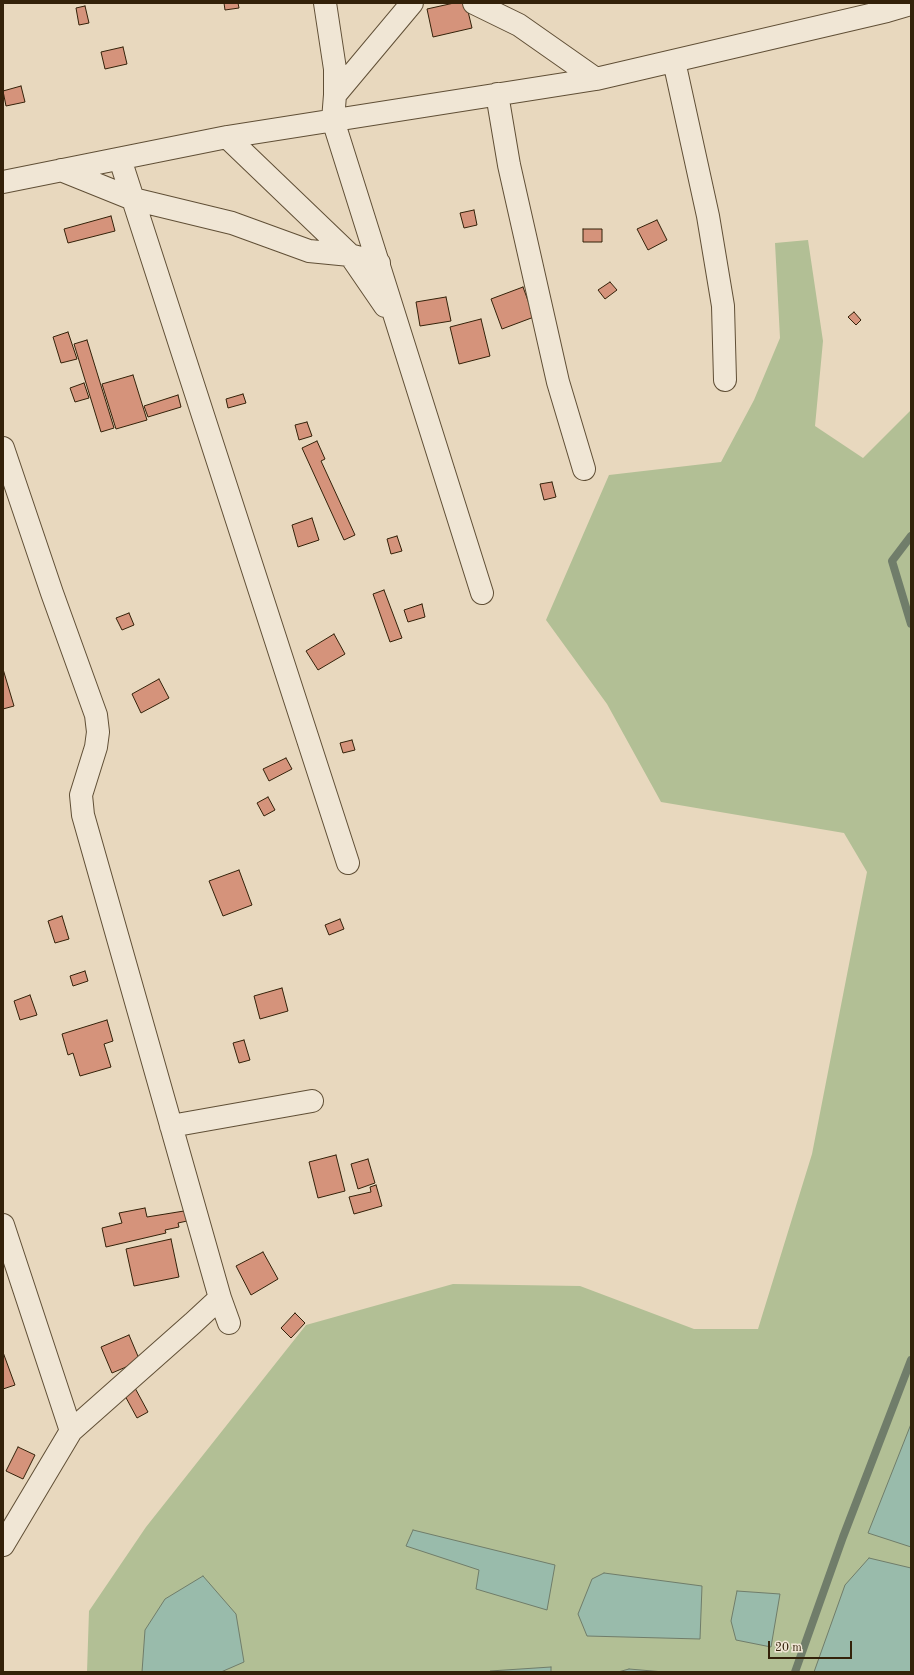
<!DOCTYPE html>
<html>
<head>
<meta charset="utf-8">
<style>
	body { margin:0 }
	#map { position:relative; width:914px; height:1675px; overflow:hidden; background:#e8d8be; font-family:"Old Standard TT",serif }
	canvas { display:block }
	.frame { position:absolute; inset:0; border:4px solid #332109; pointer-events:none }
	.scale { position:absolute; left:768px; top:1641px; width:84px; height:18px; box-sizing:border-box; border:2px solid #332109; border-top:0; padding-left:5px; font-size:12px; line-height:14px; white-space:nowrap; color:#332109; -webkit-text-stroke:3px #f0e6d5; paint-order:stroke }
</style>
</head>
<body>
<div id="map">
<canvas width="914" height="1675"></canvas>
<div class="frame"></div>
<div class="scale">20 m</div>
</div>
<script>
const c = document.querySelector('canvas').getContext('2d');
c.lineJoin = 'round';
function fill(path, color) {
  c.fillStyle = color;
  c.fill(path, 'evenodd');
}
function poly(rows) {
  const path = new Path2D();
  for (const r of rows) {
    path.moveTo(r[0], r[1]);
    for (let i = 2; i < r.length; i += 2) path.lineTo(r[i], r[i + 1]);
  }
  return path;
}
function stroke(path, color, width, dash) {
  c.strokeStyle = color;
  c.lineWidth = width;
  c.lineCap = dash ? 'butt' : 'round';
  c.setLineDash(dash || []);
  c.stroke(path);
}
const green = poly([
	[808,240,823,341,815,426,863,458,911,410,911,1672,87,1672,89,1611,146,1527,306,1325,453,1284,580,1286,694,1329,758,1329,812,1154,867,872,844,833,661,802,607,704,546,620,609,475,721,462,754,400,780,338,775,243]
]);
const water = poly([
	[911,1424,911,1547,868,1533,911,1424],
	[413,1530,555,1565,547,1610,476,1589,479,1570,406,1546,413,1530],
	[869,1558,911,1568,911,1672,814,1672,845,1585,869,1558],
	[604,1573,702,1586,700,1639,587,1636,578,1614,592,1579,604,1573],
	[203,1576,236,1614,244,1662,221,1672,142,1672,145,1630,165,1599,203,1576],
	[737,1591,780,1594,771,1647,736,1640,731,1621,737,1591],
	[551,1667,551,1672,490,1672,490,1671,551,1667],
	[629,1669,664,1672,618,1672,629,1669]
]);
const stream = poly([
	[911,536,892,561,911,624],
	[795,1672,843,1537,911,1360]
]);
const building = poly([
	[224,3,238,3,239,8,225,10,224,3],
	[454,3,466,3,472,28,433,37,427,9,454,3],
	[85,6,89,23,79,25,76,8,85,6],
	[123,47,127,64,105,69,101,52,123,47],
	[21,86,25,102,6,106,3,91,21,86],
	[474,210,477,225,464,228,460,213,474,210],
	[111,216,115,231,68,243,64,229,111,216],
	[657,220,667,240,648,250,637,229,657,220],
	[583,229,602,229,602,242,583,242,583,229],
	[610,282,617,290,605,299,598,290,610,282],
	[523,287,534,317,502,329,491,299,523,287],
	[446,297,451,321,420,326,416,302,446,297],
	[854,312,861,320,856,325,848,317,854,312],
	[481,319,490,356,459,364,450,327,481,319],
	[68,332,77,359,61,363,53,337,68,332],
	[87,340,114,428,101,432,74,344,87,340],
	[133,375,147,420,116,429,102,384,133,375],
	[84,383,89,398,75,402,70,388,84,383],
	[243,394,246,403,228,408,226,399,243,394],
	[178,395,181,407,148,417,144,406,178,395],
	[307,422,312,436,299,440,295,425,307,422],
	[317,441,325,459,321,461,355,535,344,540,302,448,317,441],
	[552,482,556,497,544,500,540,484,552,482],
	[312,518,319,540,298,547,292,525,312,518],
	[397,536,402,551,391,554,387,539,397,536],
	[384,590,402,638,390,642,373,594,384,590],
	[422,604,425,617,408,622,404,610,422,604],
	[129,613,134,625,122,630,116,618,129,613],
	[334,634,345,654,318,670,306,651,334,634],
	[3,669,14,706,3,709,3,669],
	[159,679,169,698,141,713,132,694,159,679],
	[352,740,355,750,343,753,340,743,352,740],
	[286,758,292,769,269,781,263,769,286,758],
	[268,797,275,810,264,816,257,803,268,797],
	[239,870,252,905,223,916,209,881,239,870],
	[62,916,69,939,55,943,48,921,62,916],
	[340,919,344,929,329,935,325,925,340,919],
	[85,971,88,981,73,986,70,976,85,971],
	[282,988,288,1011,260,1019,254,996,282,988],
	[30,995,37,1015,20,1020,14,1001,30,995],
	[107,1020,113,1041,104,1044,111,1067,80,1076,73,1053,68,1055,62,1034,107,1020],
	[244,1040,250,1060,239,1063,233,1043,244,1040],
	[336,1155,345,1191,318,1198,309,1162,336,1155],
	[368,1159,375,1183,358,1189,351,1164,368,1159],
	[376,1185,382,1206,354,1214,349,1197,371,1192,370,1187,376,1185],
	[145,1208,147,1217,184,1211,187,1221,178,1223,179,1227,165,1230,166,1233,106,1247,102,1228,122,1223,119,1213,145,1208],
	[171,1239,179,1277,134,1286,126,1249,171,1239],
	[263,1252,278,1279,251,1295,236,1266,263,1252],
	[295,1313,305,1323,291,1338,281,1328,295,1313],
	[129,1335,140,1361,112,1373,101,1347,129,1335],
	[4,1355,15,1385,3,1389,3,1356,4,1355],
	[135,1388,148,1412,137,1418,124,1394,135,1388],
	[18,1447,35,1455,23,1479,6,1471,18,1447]
]);
const street = poly([
	[325,3,335,69,335,95,333,120,482,593],
	[474,3,519,25,596,79],
	[674,61,708,216,723,306,725,380],
	[497,94,509,165,558,382,584,469],
	[335,95,412,3],
	[227,137,350,255,385,306],
	[120,159,348,863],
	[61,170,133,199,232,223,309,251,350,255,379,263],
	[3,182,227,137,596,79,887,11,911,4],
	[3,448,52,593,96,715,98,732,96,747,81,795,83,815,220,1298,229,1323],
	[171,1126,312,1101],
	[3,1225,71,1431],
	[3,1545,71,1431,193,1323,220,1298]
]);
fill(green, '#b2bf95');
fill(water, '#99bbab');
stroke(water, '#707d6a', 1);
stroke(stream, '#707d6a', 8);
fill(building, '#d5937b');
stroke(building, '#332109', 1);
stroke(street, '#604f36', 24);
stroke(street, '#f0e6d5', 22);
</script>
</body>
</html>
